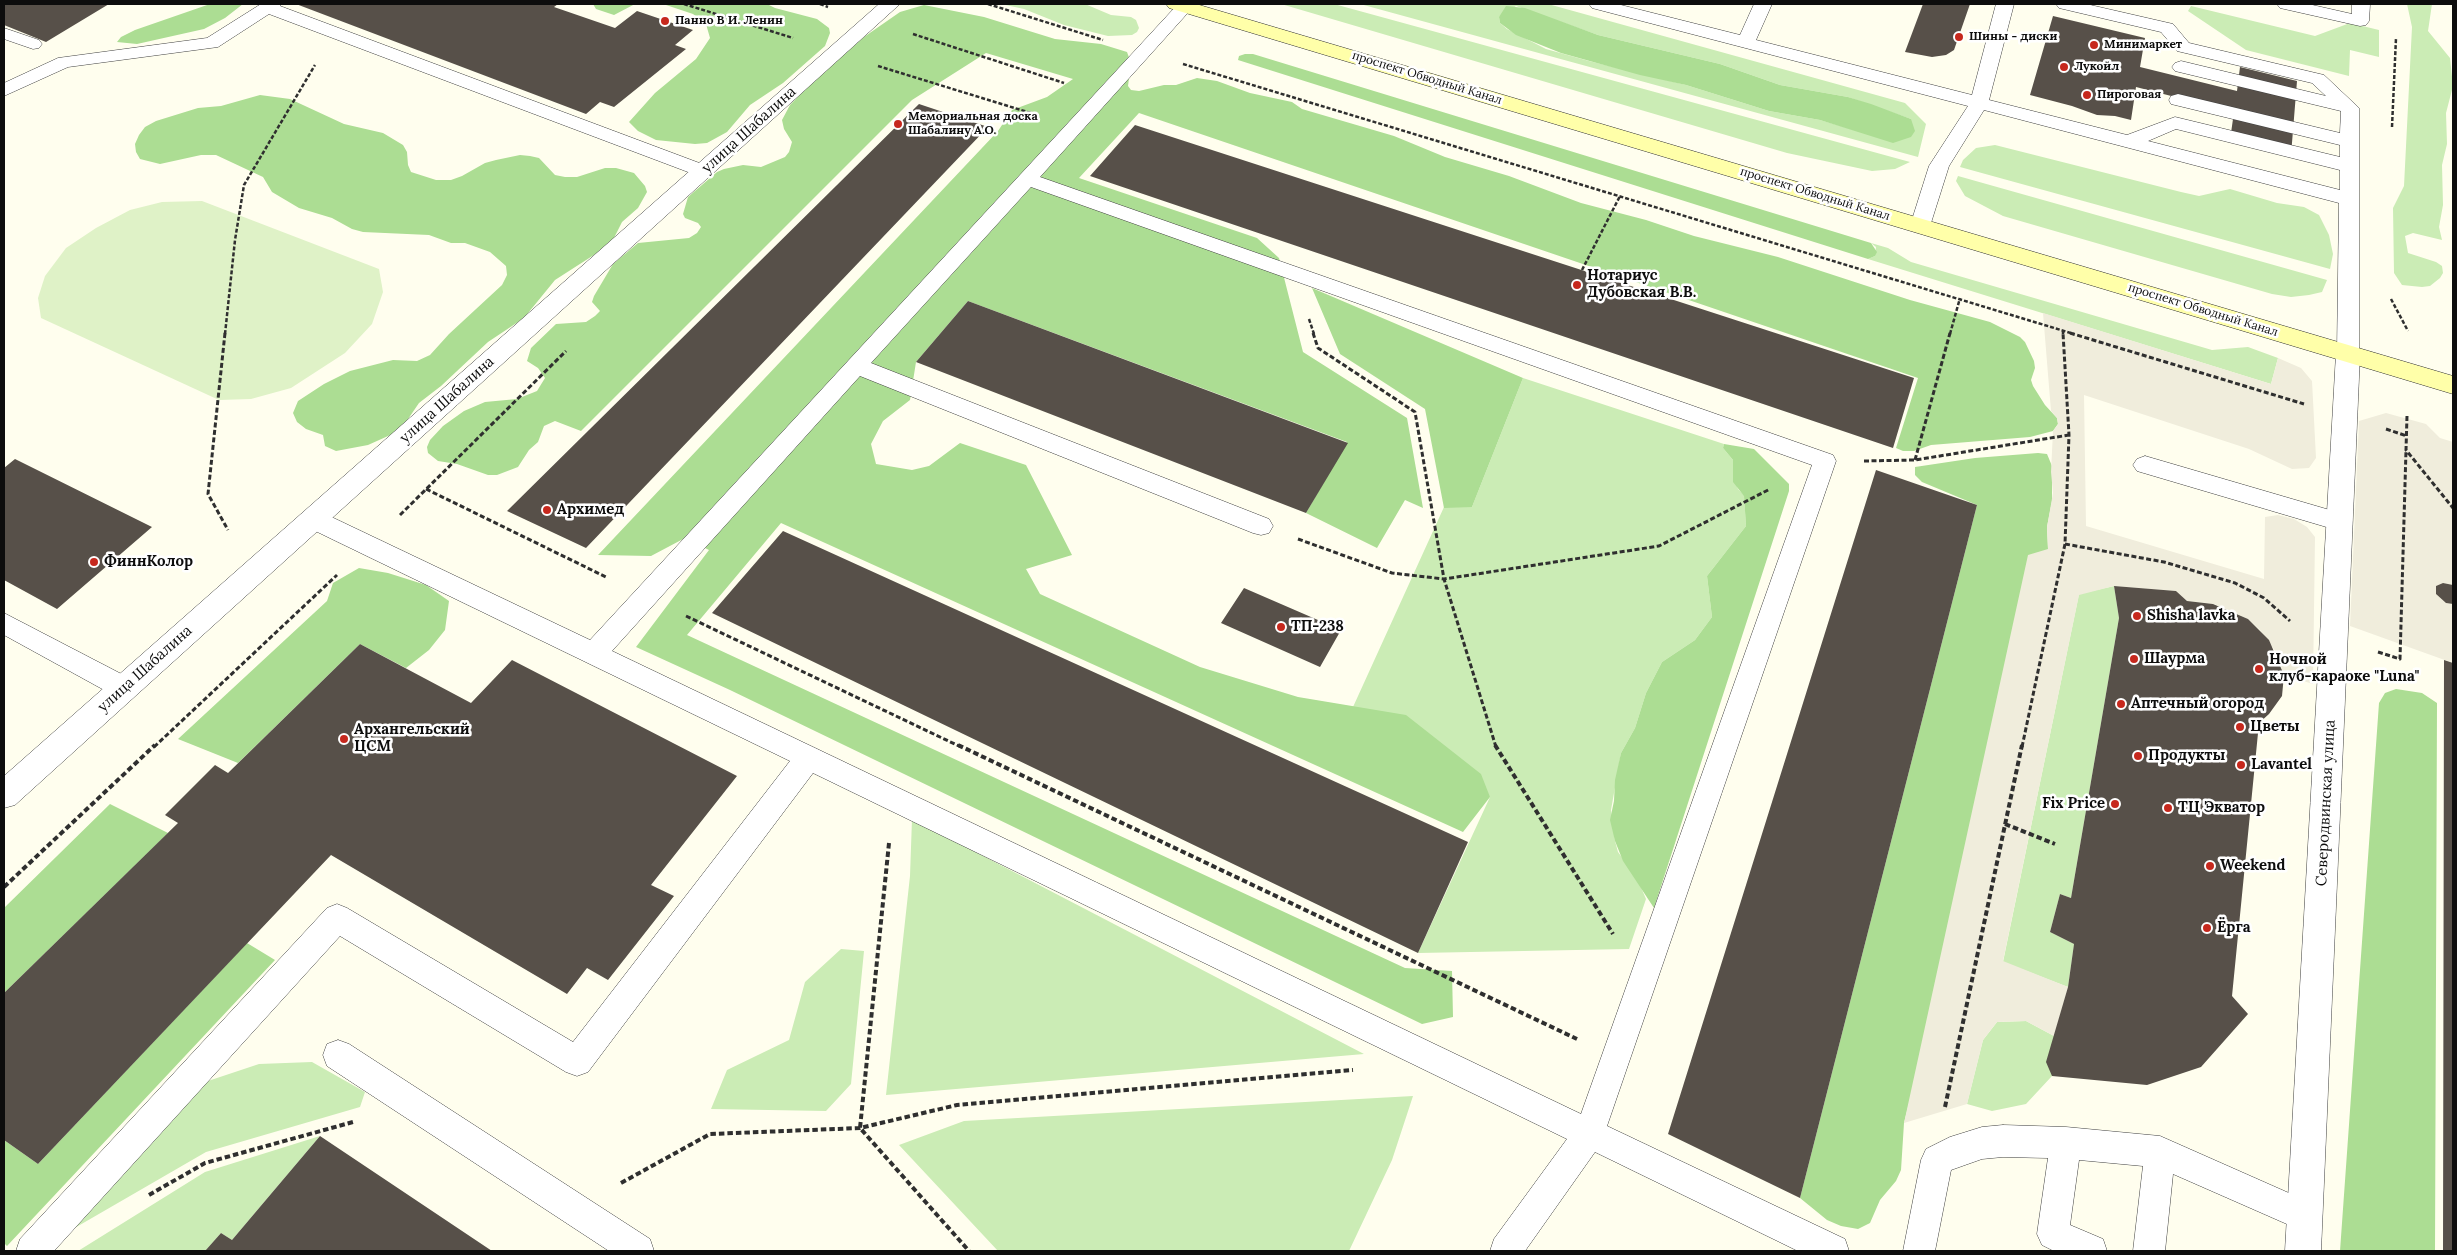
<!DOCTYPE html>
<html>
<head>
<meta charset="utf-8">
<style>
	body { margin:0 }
	#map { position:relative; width:2457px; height:1255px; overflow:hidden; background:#fffeee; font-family:Lora,serif }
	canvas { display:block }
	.frame { position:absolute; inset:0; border:5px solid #0d0d0d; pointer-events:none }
</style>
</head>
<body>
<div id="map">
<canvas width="2457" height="1255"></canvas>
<div class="frame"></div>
</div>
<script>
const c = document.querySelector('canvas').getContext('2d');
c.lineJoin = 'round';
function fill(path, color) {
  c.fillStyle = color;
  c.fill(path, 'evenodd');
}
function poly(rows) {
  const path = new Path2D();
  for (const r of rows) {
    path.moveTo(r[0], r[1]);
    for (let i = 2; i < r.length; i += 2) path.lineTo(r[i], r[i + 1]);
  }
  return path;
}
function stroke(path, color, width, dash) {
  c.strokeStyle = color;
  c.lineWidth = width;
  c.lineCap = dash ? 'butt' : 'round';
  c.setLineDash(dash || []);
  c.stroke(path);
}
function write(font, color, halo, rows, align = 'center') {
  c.font = font + ' Lora,serif';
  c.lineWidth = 5;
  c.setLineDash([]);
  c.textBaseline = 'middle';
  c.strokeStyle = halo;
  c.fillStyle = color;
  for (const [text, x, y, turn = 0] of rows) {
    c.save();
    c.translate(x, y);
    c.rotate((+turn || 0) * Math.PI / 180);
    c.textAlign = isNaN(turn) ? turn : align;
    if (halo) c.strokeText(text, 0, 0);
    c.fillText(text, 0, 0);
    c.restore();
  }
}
const green = poly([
	[1001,4,1085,4,1111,15,1131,17,1136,20,1139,28,1137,32,1132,35,1108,36,1064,25,1024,9],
	[1281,4,1334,4,1910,162,1895,169,1872,171,1787,153],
	[1360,4,1548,4,1905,103,1926,124,1918,157],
	[1516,6,1598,35,1720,64,1780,85,1848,97,1911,119,1868,134,1820,120,1769,111,1686,85,1589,61,1546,49,1507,29,1500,23,1499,17],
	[2407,4,2432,4,2428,31,2450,58,2453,86,2446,113,2447,144,2442,165,2443,205,2439,227,2442,240,2413,233,2405,236,2408,253,2436,262,2442,266,2443,273,2440,278,2430,286,2422,287,2402,285,2394,273,2393,208,2404,186,2412,27],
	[2191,6,2315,36,2350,23,2379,30,2379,57,2350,50,2349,76,2246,50,2188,11],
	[1995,145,2181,192,2199,196,2230,189,2277,203,2304,207,2319,215,2329,235,2333,254,2330,269,1960,167,1963,160,1976,148],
	[1958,176,2327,280,2322,292,2309,295,2291,297,2272,294,2003,216,1965,196,1956,181],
	[1871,243,1888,248,1911,262,2212,350,2248,347,2278,358,2271,384,1868,259,1875,256,1876,247],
	[1523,378,1724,444,1723,448,1733,460,1733,475,1738,489,1744,495,1746,526,1707,576,1712,617,1695,640,1662,662,1646,693,1635,728,1621,753,1611,810,1615,841,1618,852,1637,878,1646,899,1629,949,1418,953,1490,797,1353,707,1444,507,1472,507],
	[2114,586,2119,618,2071,898,2060,894,2050,932,2074,944,2068,987,2003,962,2079,594],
	[912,819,1364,1054,886,1095,910,876],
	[841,949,864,951,851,1084,826,1111,711,1109,727,1070,789,1040,805,982],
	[2026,1021,2054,1036,2052,1076,2026,1104,1992,1111,1967,1104,1983,1040,1997,1022],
	[312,1062,365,1092,360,1107,206,1152,66,1233,196,1085,259,1064],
	[1413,1096,1392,1160,1349,1251,998,1251,899,1145,964,1121],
	[320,1136,232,1240,221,1233,205,1251,78,1251,205,1172]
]);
const forest = poly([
	[210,4,243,4,225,18,204,29,137,44,117,42,121,37,135,30],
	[593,4,635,4,614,15,596,9],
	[663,4,767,4,775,8,817,19,829,28,830,33,825,46,783,83,750,105,727,132,707,143,695,144,656,140,638,131,629,122,655,93,696,59,710,38,706,24,693,14],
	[924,5,984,17,1055,39,1101,44,1127,52,1131,63,1128,86,1131,90,1139,91,1164,85,1176,85,1197,78,1217,81,1250,93,1292,102,1302,109,1394,136,1445,157,1509,176,1581,203,1646,220,1694,236,1778,257,1910,300,1990,322,2020,337,2025,342,2034,361,2035,368,2031,380,2033,386,2045,405,2057,418,2058,424,2053,431,2030,437,1931,445,1914,451,1903,451,1896,448,1918,378,1139,113,1079,178,1257,238,1279,258,1303,352,1407,418,1423,508,1405,500,1377,548,1306,513,1347,442,968,301,916,362,910,400,883,421,871,444,876,464,912,470,929,466,960,443,1026,465,1072,555,1026,569,1040,594,1200,667,1298,697,1406,715,1481,774,1490,797,1463,832,781,523,687,635,1405,968,1452,971,1453,1017,1422,1024,730,690,636,647,709,550,685,538,651,556,598,555,998,131,1012,110,1047,97,1073,79,986,53,912,100,581,431,555,421,544,426,538,442,529,450,518,467,497,475,488,475,457,464,438,461,428,453,427,447,430,440,443,426,464,411,485,402,517,399,537,391,545,378,538,368,527,361,531,348,556,324,586,322,595,316,600,311,592,302,594,296,613,264,638,243,689,238,697,233,701,227,698,223,685,218,683,214,688,197,717,172,724,169,743,165,761,167,785,157,789,152,792,142,784,129,782,120,790,105,813,81,864,37,900,12],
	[1506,6,1525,8,1598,35,1720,64,1780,85,1848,97,1871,104,1911,119,1915,131,1911,137,1893,143,1820,120,1769,111,1686,85,1640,75,1561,53,1516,35,1500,23,1499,17],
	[1245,54,1253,54,1871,243,1877,252,1875,256,1868,259,1238,60,1239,56],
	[260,95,290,99,344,124,383,133,403,145,407,152,408,165,411,172,436,180,451,180,462,176,485,163,496,160,520,155,530,156,539,158,555,175,565,177,577,177,605,168,616,168,634,173,645,186,647,192,638,208,622,222,614,238,597,253,555,280,524,318,488,342,441,386,419,403,406,422,397,432,368,445,336,451,325,446,323,435,306,429,297,422,293,413,298,401,324,384,350,371,393,360,417,361,430,355,449,334,502,285,507,275,506,266,490,252,465,243,451,243,429,235,363,232,352,229,332,218,299,208,272,192,263,177,216,155,201,155,160,164,140,159,136,152,135,144,139,135,145,127,156,121,198,108,221,106],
	[1312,288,1523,378,1472,507,1444,508,1425,409,1340,354],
	[1724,444,1754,449,1789,484,1789,491,1654,908,1623,861,1615,841,1610,820,1614,801,1615,780,1621,753,1635,728,1646,693,1662,662,1695,640,1712,617,1707,576,1746,526,1744,496,1733,482,1733,460,1723,448],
	[2038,453,2047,454,2052,466,2052,501,2047,527,2048,549,1904,1123,1901,1170,1896,1181,1880,1200,1870,1223,1858,1229,1841,1226,1827,1220,1800,1198,1977,505,1922,482,1915,475,1915,467,1975,458],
	[359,568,388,573,426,585,449,601,445,630,429,650,406,668,360,644,238,763,178,739,327,601,333,583],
	[2396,689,2422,693,2437,703,2435,1251,2340,1251,2379,703,2385,693],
	[110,804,168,833,4,993,4,908],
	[247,943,275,960,7,1246,4,1243,4,1140,38,1164]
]);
const pitch = poly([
	[202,201,379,269,383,292,372,324,345,353,291,388,251,399,219,400,41,318,38,298,45,276,66,248,96,228,130,210,162,202]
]);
const plaza = poly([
	[2043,313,2271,384,2278,358,2301,368,2312,381,2316,458,2309,468,2292,469,2249,449,2084,395,2086,526,2264,579,2265,517,2278,515,2294,519,2307,527,2315,537,2313,684,2284,675,2276,652,2260,630,2248,619,2214,604,2187,601,2176,591,2114,586,2079,595,2003,961,2068,987,2054,1036,2026,1021,1997,1022,1983,1040,1967,1104,1904,1123,2028,555,2048,549,2047,527,2053,493,2051,472,2053,431,2058,424,2057,418,2051,411],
	[2386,413,2426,424,2440,438,2453,442,2453,585,2443,583,2436,586,2436,594,2446,603,2453,604,2453,663,2350,626,2359,421]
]);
const building = poly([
	[4,4,109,4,46,42,4,25],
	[296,4,558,4,554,7,615,28,637,11,693,30,675,45,686,49,614,107,600,102,586,114],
	[1923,4,1970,4,1954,50,1946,55,1932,57,1905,52],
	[2053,16,2145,38,2140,67,2237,91,2240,67,2297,81,2291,155,2230,140,2234,112,2136,87,2131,120,2115,116,2097,115,2072,106,2030,95],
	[919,104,988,127,586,548,507,511],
	[1135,125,1914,378,1893,448,1090,176],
	[968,301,1348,443,1306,513,916,362],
	[15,459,152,527,57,609,4,580,4,468],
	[1876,470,1977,505,1800,1198,1668,1134],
	[783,531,1468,842,1418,953,712,613],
	[2443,583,2453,585,2453,604,2446,603,2436,594,2436,586],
	[2114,586,2176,591,2187,601,2213,604,2248,619,2269,640,2284,675,2282,696,2269,714,2259,723,2232,996,2248,1014,2201,1067,2147,1085,2052,1076,2046,1062,2068,987,2074,944,2050,932,2060,894,2071,898,2119,618],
	[1244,588,1341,630,1320,667,1221,623],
	[360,644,471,703,512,660,737,776,651,885,674,896,608,980,587,968,567,994,331,855,38,1164,4,1140,4,993,178,823,165,815,215,765,228,773],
	[2444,660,2453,663,2453,1251,2443,1251],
	[320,1136,492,1251,205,1251,221,1233,232,1240]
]);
const pathFar2 = poly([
	[684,4,793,38],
	[820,4,828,7],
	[988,4,1103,40],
	[913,34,1064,83],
	[1183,64,2074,334],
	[878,66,1034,114],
	[2392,127,2396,38],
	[1582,270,1620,196],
	[2391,299,2408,331],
	[1309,319,1314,334],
	[2063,330,2063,334],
	[225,334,235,240,244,185,315,65],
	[1950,334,1960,298]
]);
const pathFar1 = poly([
	[225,333,208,494,228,530],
	[1313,333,1318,348,1415,412,1444,579,1496,747],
	[2070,333,2304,404],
	[2407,416,2406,450,2453,508],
	[2386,429,2407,436],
	[1915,460,1950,333],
	[1864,461,1915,460,2069,435],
	[426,489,606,577],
	[400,515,566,351],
	[1298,539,1392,573,1444,579,1659,546,1770,489],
	[2065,544,2164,562,2235,583,2264,598,2290,621],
	[686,616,961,747],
	[2378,652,2400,659,2406,450],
	[154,747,337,575],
	[2022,747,2065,544,2069,435,2063,333]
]);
const path = poly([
	[958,745,1577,1039],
	[1495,745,1613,934],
	[2005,824,2055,844],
	[889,843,860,1128,969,1251],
	[4,887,155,745],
	[1945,1107,2022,745],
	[621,1183,710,1134,860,1128,957,1105,1353,1070],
	[149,1195,205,1163,353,1122]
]);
const service = poly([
	[261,4,281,4,280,6,710,167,713,171,710,175,703,177,696,175,269,14,218,47,68,67,4,96,4,83,58,58,207,38,261,4],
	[1178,4,1192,4,1194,6,1040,177,1833,455,1836,461,1607,1126,1845,1239,1849,1251,1798,1251,1595,1152,1525,1251,1490,1251,1494,1239,1567,1139,813,773,588,1072,577,1076,566,1072,340,936,54,1251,16,1251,20,1239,327,908,337,904,347,908,573,1042,790,761,305,526,301,519,305,512,313,510,321,512,590,640,1178,4],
	[1031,187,1812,465,1581,1114,612,651,860,376,1253,533,1261,535,1269,533,1273,526,1269,519,871,363,1031,187],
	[1589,4,1617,4,1740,35,1754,4,1772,4,1756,40,1972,95,1996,4,2014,4,1989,100,2127,135,2175,117,2340,157,2340,145,2171,104,2169,100,2171,96,2178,94,2340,133,2341,111,2175,71,2172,67,2175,63,2181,61,2326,96,2312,83,2177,51,2161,32,2059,8,2056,4,2086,4,2173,24,2189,43,2324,75,2359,108,2359,354,2356,360,2348,362,2340,360,2337,354,2339,203,1984,110,1949,166,1930,226,1927,231,1920,233,1913,231,1910,226,1929,166,1968,106,1592,8,1589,4],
	[2176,129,2340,170,2340,190,2148,141,2176,129],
	[2277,4,2308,4,2352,14,2352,4,2370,4,2369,21,2366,25,2360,26,2280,8,2277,4],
	[4,28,39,40,42,44,39,48,33,49,4,39,4,28],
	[2145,456,2340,513,2348,515,2352,522,2348,529,2340,531,2137,471,2133,465,2137,459,2145,456],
	[4,613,133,680,137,688,133,696,124,699,115,696,4,635,4,613],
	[338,1040,349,1044,650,1239,654,1251,609,1251,327,1066,323,1055,327,1044,338,1040],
	[2003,1125,2066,1127,2160,1136,2316,1205,2321,1216,2316,1227,2305,1232,2173,1174,2165,1251,2133,1251,2143,1166,2079,1160,2070,1225,2103,1239,2107,1251,2054,1251,2042,1245,2037,1234,2048,1158,2003,1157,1982,1159,1951,1170,1935,1251,1903,1251,1921,1160,1926,1149,1950,1137,1982,1127,2003,1125]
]);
const minor = poly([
	[2348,345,2356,348,2360,354,2321,1251,2285,1251,2336,354,2340,348,2348,345]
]);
const tertiary = poly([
	[879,4,900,4,15,805,4,808,4,776,879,4]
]);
const secondary = poly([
	[1166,4,1196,4,2453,376,2453,394,1169,8,1166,4]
]);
const markers = [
	[665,21,5,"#c6281d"],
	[1959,37,5,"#c6281d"],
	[2094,45,5,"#c6281d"],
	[2064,67,5,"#c6281d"],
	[2087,95,5,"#c6281d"],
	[898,124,5,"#c6281d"],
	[1577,285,5,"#c6281d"],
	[547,510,5,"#c6281d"],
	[94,562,5,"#c6281d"],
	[2137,616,5,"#c6281d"],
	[1281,627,5,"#c6281d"],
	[2134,659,5,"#c6281d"],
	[2259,669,5,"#c6281d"],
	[2121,704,5,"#c6281d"],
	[2240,727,5,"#c6281d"],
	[344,739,5,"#c6281d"],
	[2138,756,5,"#c6281d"],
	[2241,765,5,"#c6281d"],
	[2115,804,5,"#c6281d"],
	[2168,808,5,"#c6281d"],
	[2210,866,5,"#c6281d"],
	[2207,928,5,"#c6281d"]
];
const farPoinames = [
	["Панно В И. Ленин",675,21],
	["Шины - диски",1969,37],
	["Минимаркет",2104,45],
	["Лукойл",2074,67],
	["Пироговая",2097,95],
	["Мемориальная доска",908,117],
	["Шабалину А.О.",908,131]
];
const farStreetnames = [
	["проспект Обводный Канал",1427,78,17],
	["проспект Обводный Канал",1815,194,17],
	["проспект Обводный Канал",2203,310,17]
];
const streetNames = [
	["улица Шабалина",749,130,-42],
	["улица Шабалина",447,400,-42],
	["улица Шабалина",145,669,-42],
	["Северодвинская улица",2326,803,-87]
];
const poiNames = [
	["Нотариус",1587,276],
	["Дубовская В.В.",1587,293],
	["Архимед",557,510],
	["ФиннКолор",104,562],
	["Shisha lavka",2147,616],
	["ТП-238",1291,627],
	["Шаурма",2144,659],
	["Ночной",2269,660],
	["клуб-караоке \"Luna\"",2269,677],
	["Аптечный огород",2131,704],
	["Цветы",2250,727],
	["Архангельский",354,730],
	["ЦСМ",354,747],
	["Продукты",2148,756],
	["Lavantel",2251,765],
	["Fix Price",2105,804,"right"],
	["ТЦ Экватор",2178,808],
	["Weekend",2220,866],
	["Ёрга",2217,928]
];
fill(green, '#cbecb5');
fill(forest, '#acdd93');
fill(pitch, '#dff2c7');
fill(plaza, '#f0eddc');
fill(building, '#575049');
stroke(service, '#404040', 1);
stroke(minor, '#404040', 1);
stroke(tertiary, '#404040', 1);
stroke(secondary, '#2f2f2f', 1);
stroke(pathFar2, '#2f2f2f', 2.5, [4, 2]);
stroke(pathFar1, '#2f2f2f', 3, [5, 2.5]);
stroke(path, '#2f2f2f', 4, [5.5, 3]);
fill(service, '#fff');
fill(minor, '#fff');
fill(tertiary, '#fff');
fill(secondary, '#ffffa9');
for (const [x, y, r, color] of markers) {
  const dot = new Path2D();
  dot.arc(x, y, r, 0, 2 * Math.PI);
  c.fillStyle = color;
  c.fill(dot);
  stroke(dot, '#fff', 2);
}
write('bold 12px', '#0d0d0d', '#fff', farPoinames, 'left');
write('12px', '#0d0d0d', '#fff', farStreetnames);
write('15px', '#0d0d0d', '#fff', streetNames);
write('bold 15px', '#0d0d0d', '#fff', poiNames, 'left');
</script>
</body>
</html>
